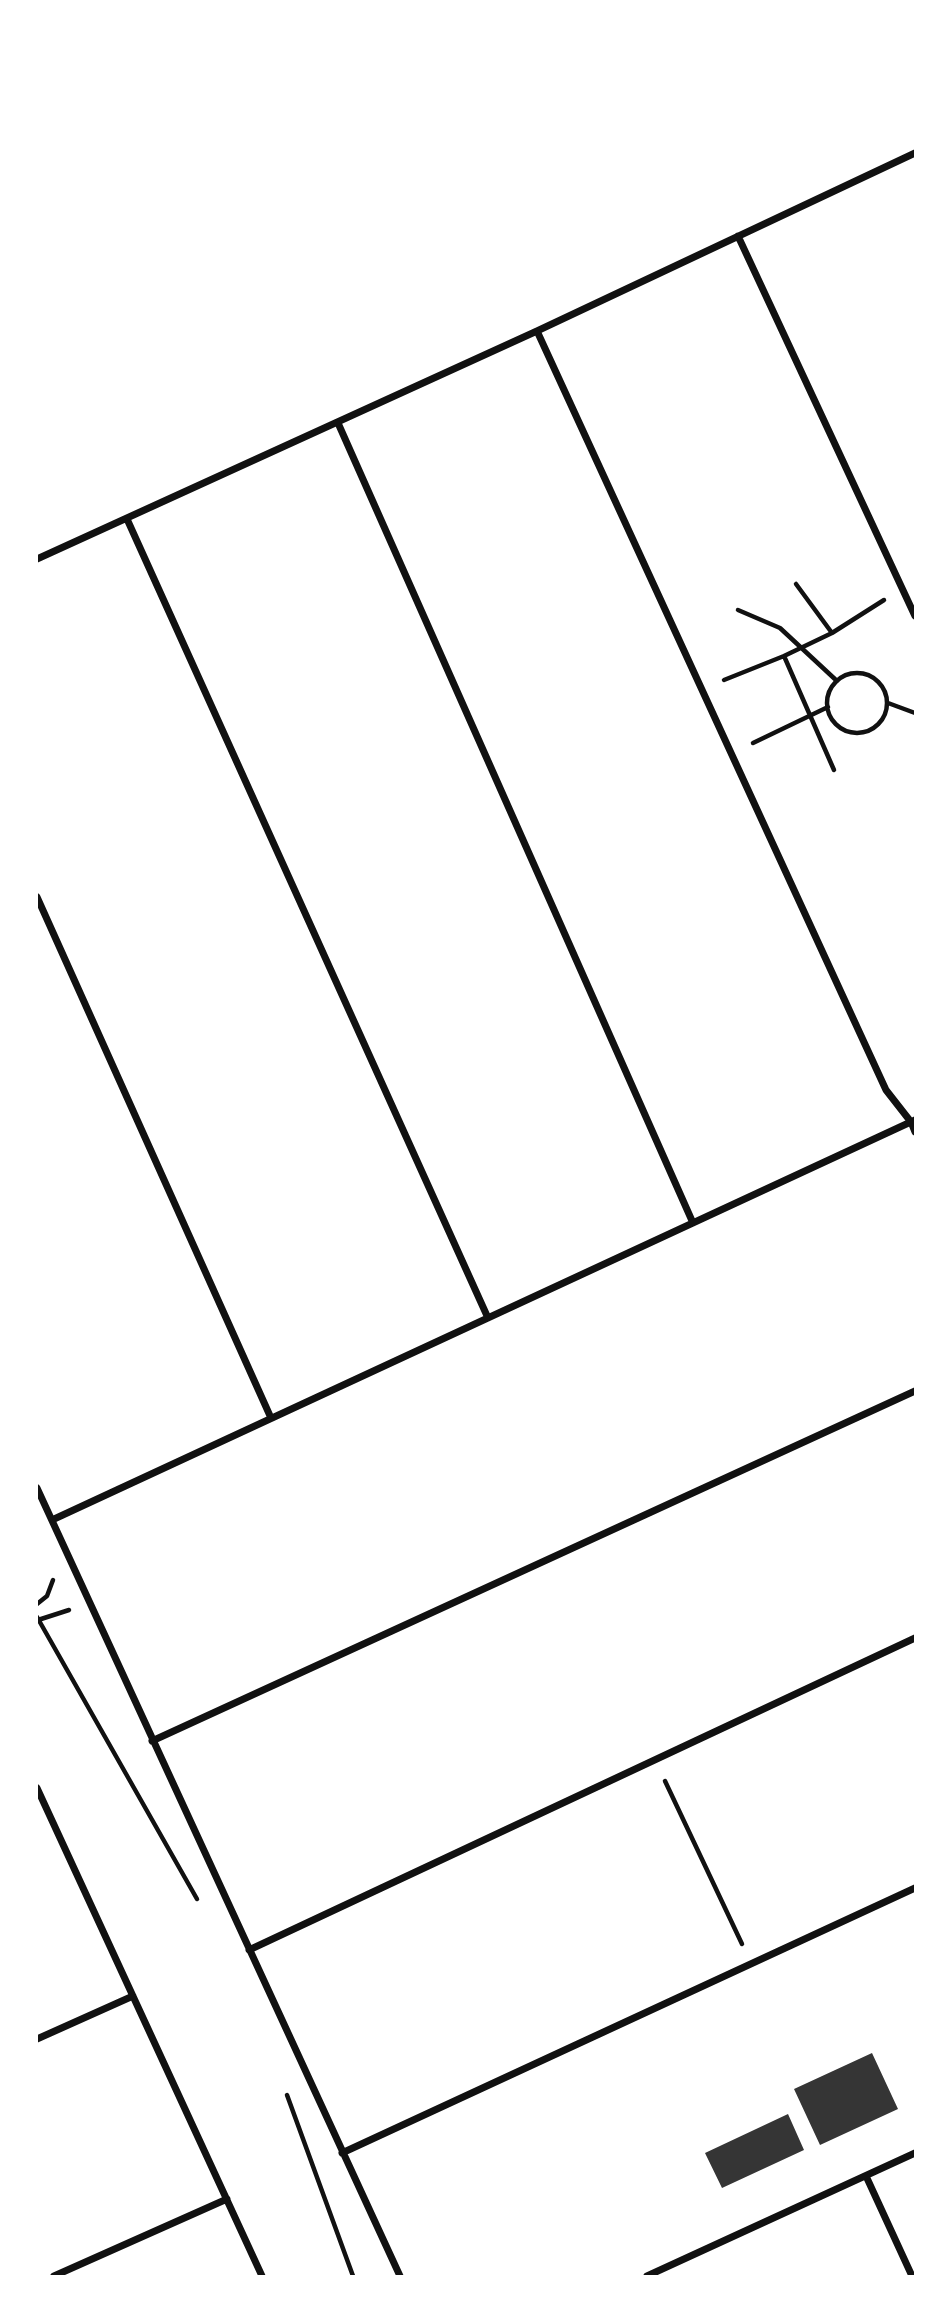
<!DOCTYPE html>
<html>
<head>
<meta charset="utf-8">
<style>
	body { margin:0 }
	#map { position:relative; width:952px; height:2313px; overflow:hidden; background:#fff; font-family:"Crimson Pro",serif }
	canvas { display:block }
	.frame { position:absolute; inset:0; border:38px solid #fff; pointer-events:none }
</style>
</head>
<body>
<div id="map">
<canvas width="952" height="2313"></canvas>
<div class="frame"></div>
</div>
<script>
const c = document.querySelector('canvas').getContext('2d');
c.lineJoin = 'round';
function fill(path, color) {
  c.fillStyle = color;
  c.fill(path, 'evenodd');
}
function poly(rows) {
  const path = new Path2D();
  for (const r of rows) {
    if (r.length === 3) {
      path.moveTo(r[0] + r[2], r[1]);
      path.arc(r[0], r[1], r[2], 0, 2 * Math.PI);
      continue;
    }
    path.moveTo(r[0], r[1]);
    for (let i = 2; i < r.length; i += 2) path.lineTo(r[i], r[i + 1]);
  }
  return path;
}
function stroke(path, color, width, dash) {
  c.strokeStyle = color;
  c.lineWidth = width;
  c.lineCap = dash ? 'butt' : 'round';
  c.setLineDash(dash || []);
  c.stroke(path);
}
const building = poly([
	[872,2053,898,2109,820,2145,794,2089],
	[788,2114,804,2150,722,2188,705,2153]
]);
const path = poly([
	[796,584,832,633],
	[738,610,780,628,837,681],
	[784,656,832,633,884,600],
	[857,703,30],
	[724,680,784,656,834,770],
	[888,703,915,713],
	[753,743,828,707],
	[37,1604,47,1596,53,1580],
	[37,1617,197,1899],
	[38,1620,69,1610],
	[665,1781,742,1944],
	[287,2095,353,2276]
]);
const minor = poly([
	[738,236,915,616],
	[537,331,886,1090,911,1122,915,1132],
	[338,423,693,1223],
	[127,519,488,1318],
	[37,559,537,331,915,153],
	[37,897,271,1418],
	[37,1488,400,2276],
	[52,1520,915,1120],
	[152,1741,915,1391],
	[37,1788,262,2276],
	[249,1950,915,1638],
	[37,2039,133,1996],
	[342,2153,915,1888],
	[866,2176,912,2276],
	[54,2276,227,2199],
	[647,2276,915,2153]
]);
fill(building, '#353535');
stroke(path, '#111', 4.5);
stroke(minor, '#111', 7);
</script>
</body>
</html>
